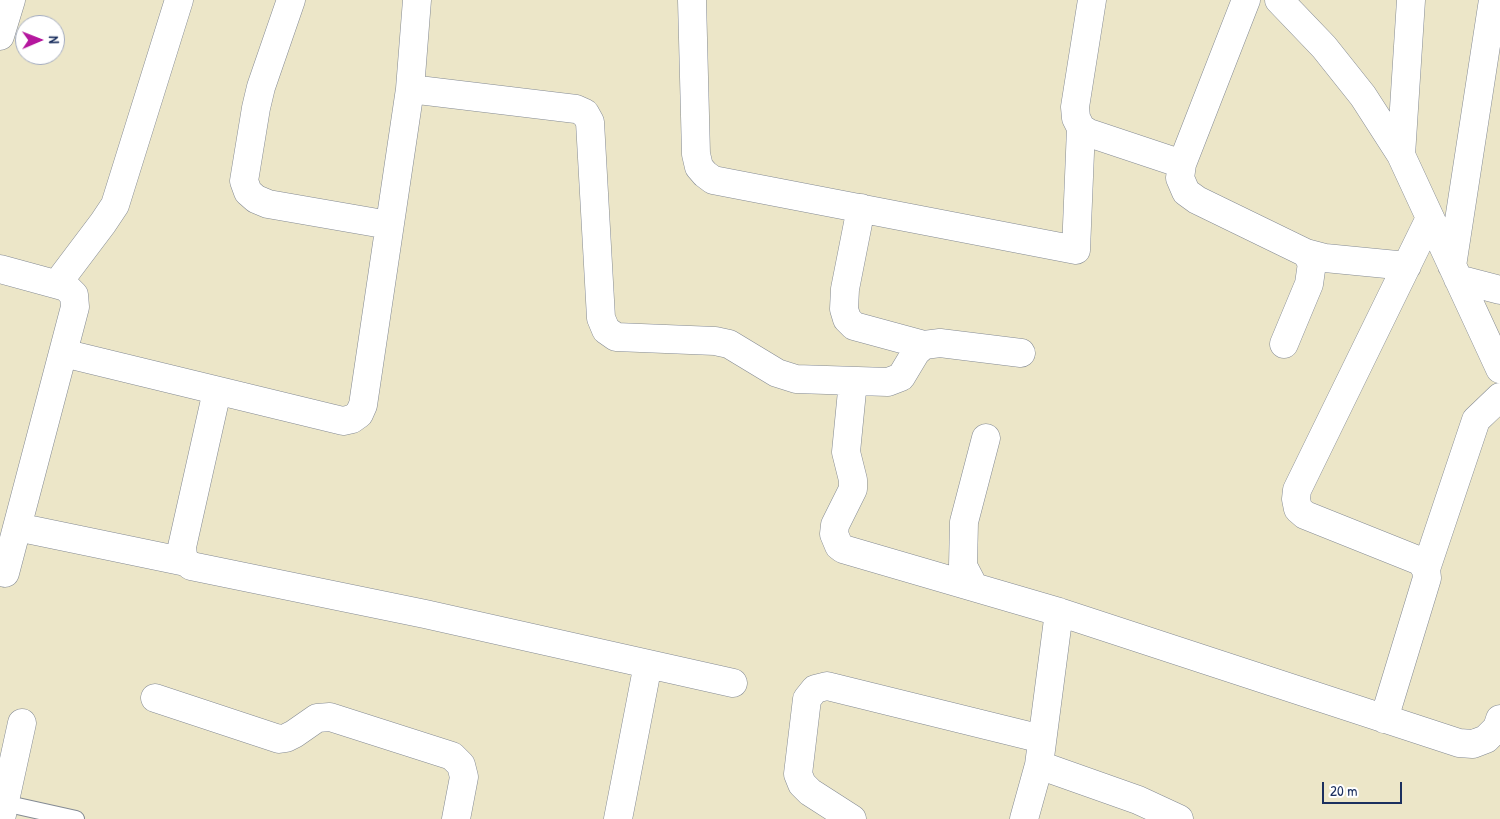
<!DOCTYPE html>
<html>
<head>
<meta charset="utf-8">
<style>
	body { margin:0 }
	#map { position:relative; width:1500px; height:819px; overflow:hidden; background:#ece6c8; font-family:"Patrick Hand",sans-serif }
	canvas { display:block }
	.north { position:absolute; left:15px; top:15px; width:50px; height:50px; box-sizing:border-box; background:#fff; border:1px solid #a4acbf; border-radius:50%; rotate:89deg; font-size:14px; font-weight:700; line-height:20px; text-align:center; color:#1b2f5e }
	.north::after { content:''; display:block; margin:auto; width:18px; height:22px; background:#b5179e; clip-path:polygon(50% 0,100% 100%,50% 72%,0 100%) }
	.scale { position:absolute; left:1322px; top:782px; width:80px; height:22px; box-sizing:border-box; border:2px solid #1b2f5e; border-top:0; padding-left:6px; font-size:15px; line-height:18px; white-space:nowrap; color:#1b2f5e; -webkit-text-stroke:4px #fff; paint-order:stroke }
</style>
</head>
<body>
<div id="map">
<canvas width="1500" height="819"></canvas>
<div class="north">N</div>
<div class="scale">20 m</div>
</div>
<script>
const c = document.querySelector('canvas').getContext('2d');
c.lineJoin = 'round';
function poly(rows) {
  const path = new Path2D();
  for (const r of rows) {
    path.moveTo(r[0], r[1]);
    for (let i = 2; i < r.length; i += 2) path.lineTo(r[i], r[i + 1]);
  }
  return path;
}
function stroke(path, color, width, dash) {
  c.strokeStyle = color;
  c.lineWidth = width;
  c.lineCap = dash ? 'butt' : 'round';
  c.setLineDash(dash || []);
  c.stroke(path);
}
const service = poly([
	[4,803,76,819]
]);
const minor = poly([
	[291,0,261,87,256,108,244,181,248,192,256,199,268,204,389,225],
	[692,0,696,154,699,167,705,174,713,180,1076,250,1081,128],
	[1092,0,1075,107,1076,118,1081,128,1089,133,1182,164],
	[1246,0,1182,164,1180,178,1186,192,1197,200,1306,253,1312,263,1309,284,1284,344],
	[1279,0,1324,47,1363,96,1401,155,1500,369],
	[0,36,11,0],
	[410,89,576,109,585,113,590,122,601,318,606,330,616,337,715,341,729,344,777,373,796,379,888,382,901,377,916,352,924,345,940,343,1021,353],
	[1401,155,1411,0],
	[861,208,845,289,844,309,847,319,854,326,924,345],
	[1306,253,1325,258,1407,266],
	[1452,266,1493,0],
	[0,269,66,287,74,295,75,307,5,573],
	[1458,279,1500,290],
	[57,284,103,223,115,205,179,0],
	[63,353,343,421,352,419,359,414,363,405,410,89,417,0],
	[853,381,846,452,853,480,853,489,835,525,834,534,839,546,843,549,1059,612,1459,743,1473,744,1486,739,1497,728,1500,719],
	[217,391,182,547,183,556,186,562,191,566,425,614,733,683],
	[17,527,186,562],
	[1426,569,1476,420,1500,397],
	[974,587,963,566,964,522,986,438],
	[155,698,279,739,286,738,294,734,317,718,330,717,452,756,461,765,464,777,456,819],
	[1384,719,1427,578,1426,569,1420,561,1305,515,1298,509,1296,499,1297,490,1430,218],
	[1039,765,1138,800,1179,819],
	[1,819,22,723],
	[618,819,648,664],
	[852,819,810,792,802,784,798,774,807,699,815,689,827,686,1042,739],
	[1024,819,1039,765,1059,612]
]);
stroke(service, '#848a93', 18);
stroke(minor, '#848a93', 29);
stroke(service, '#fff', 16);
stroke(minor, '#fff', 28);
</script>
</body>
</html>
